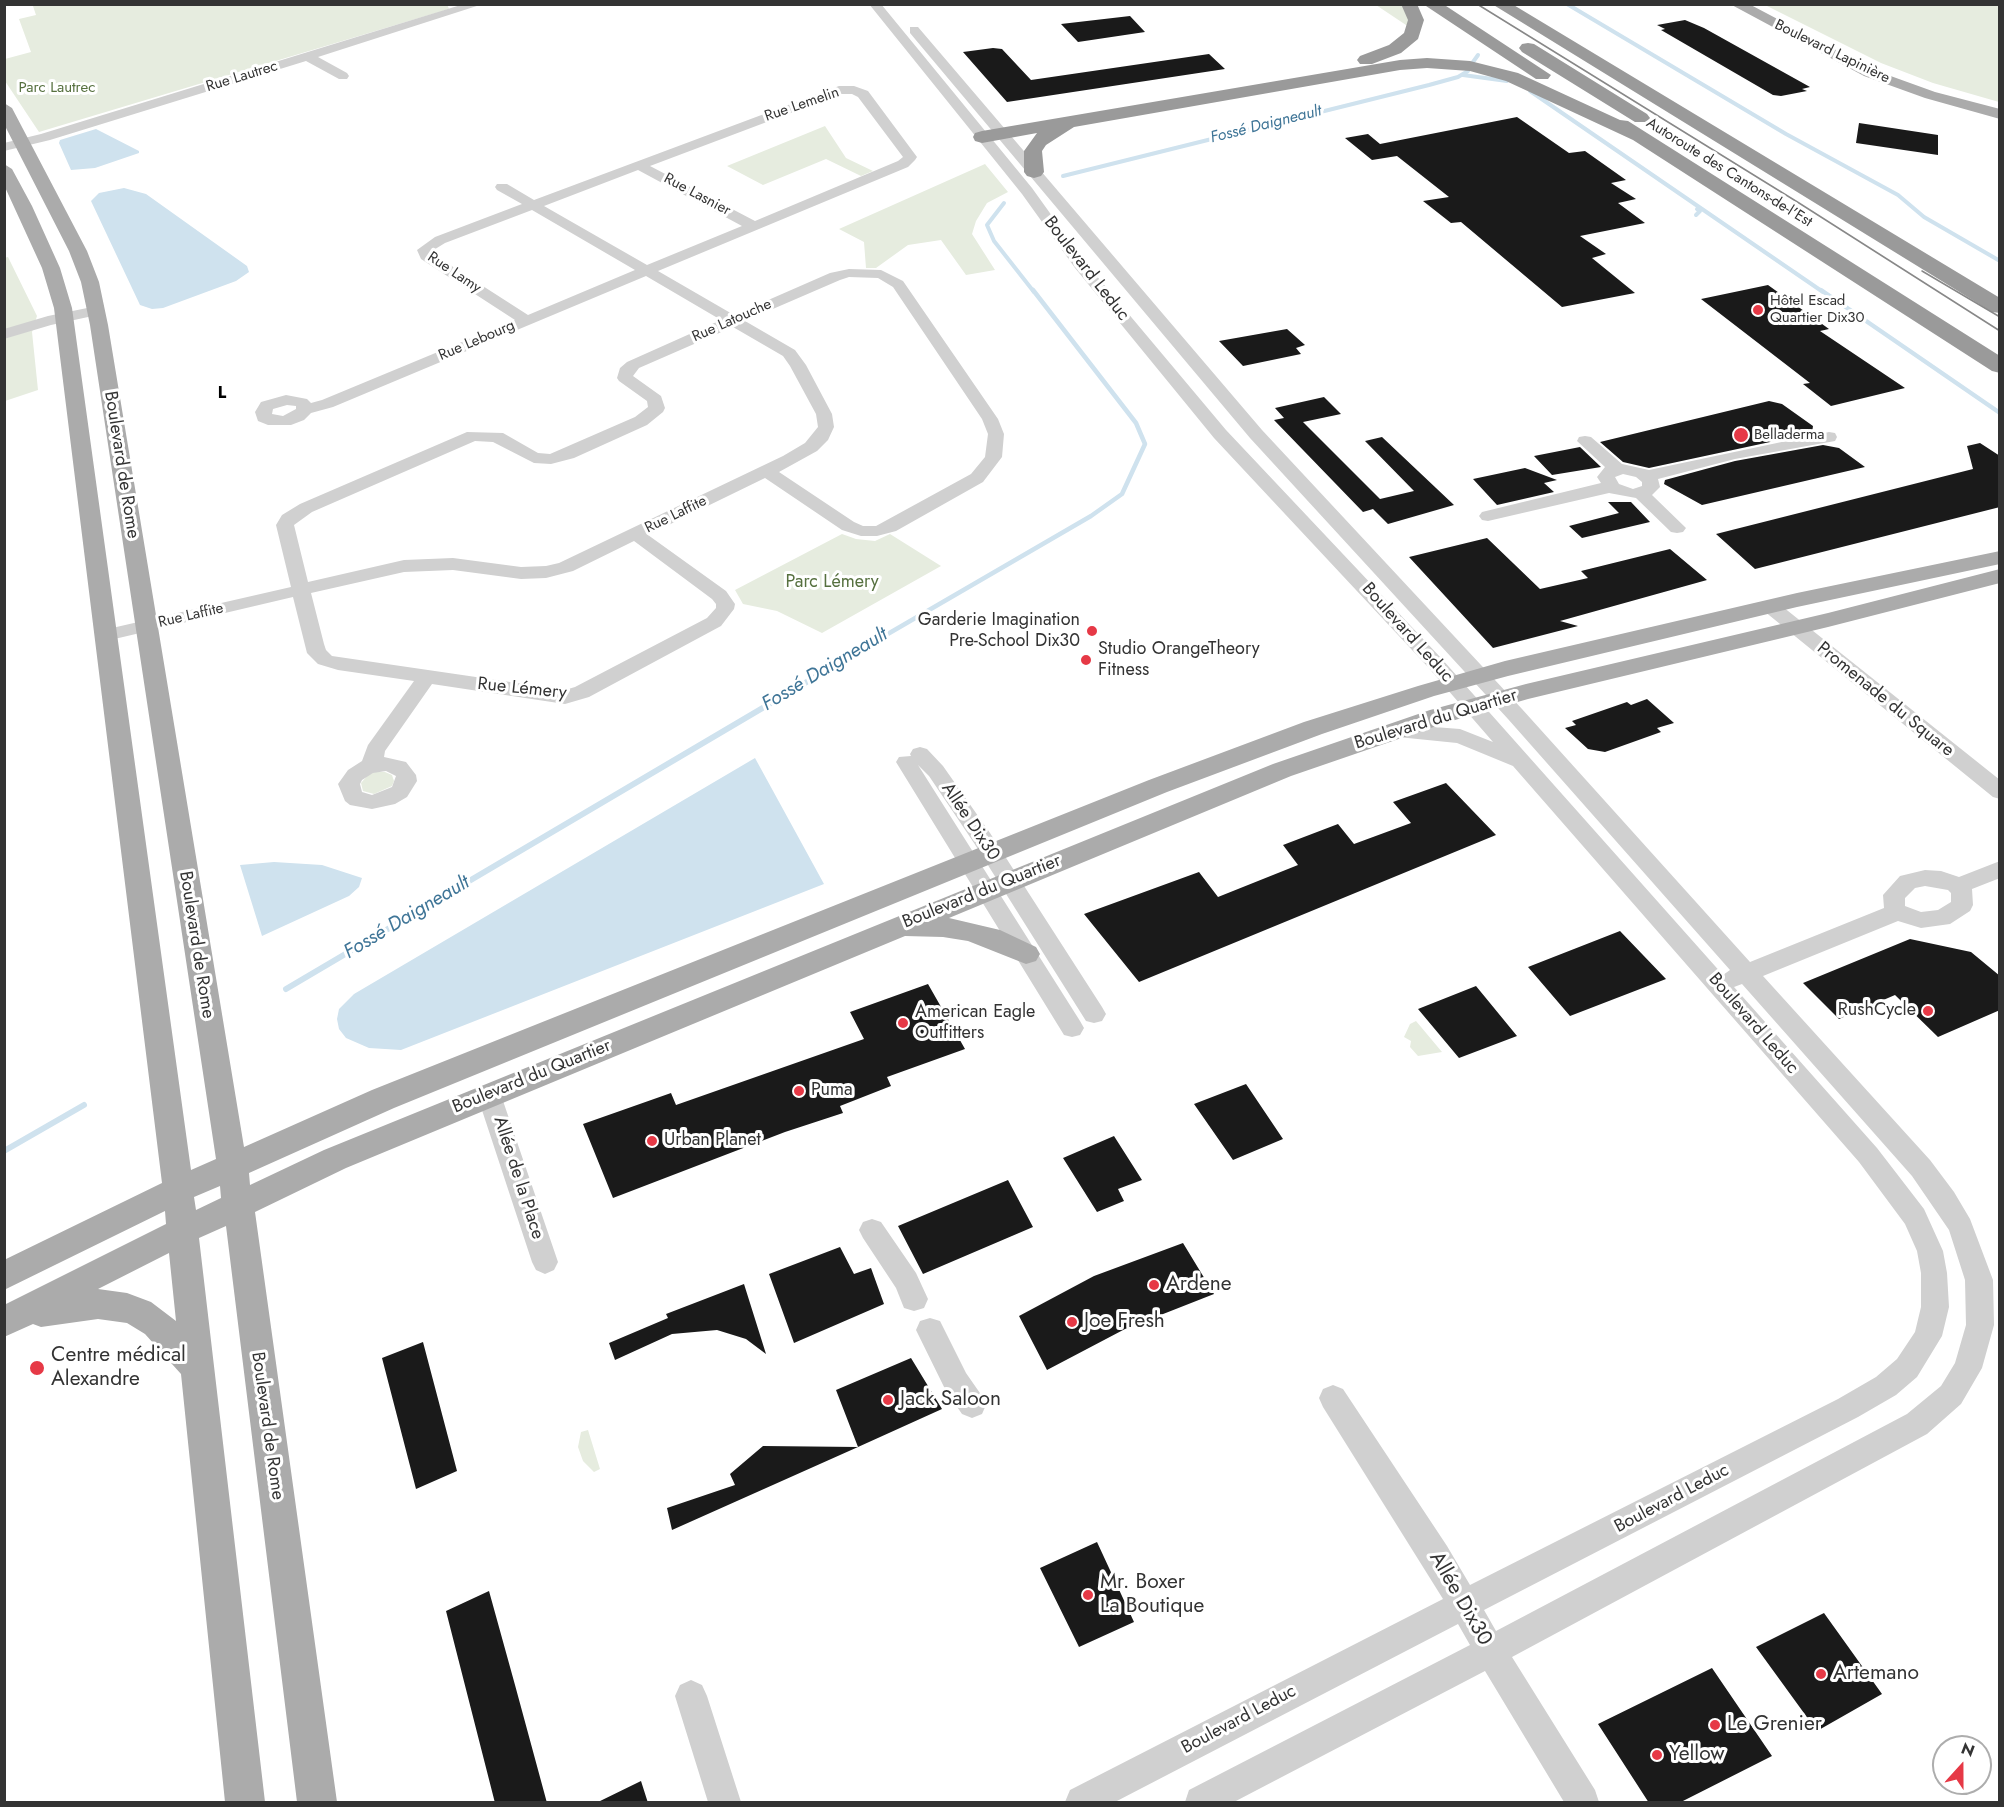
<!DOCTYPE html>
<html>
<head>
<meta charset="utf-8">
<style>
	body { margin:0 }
	#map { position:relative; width:2004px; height:1807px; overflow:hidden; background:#fff; font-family:Jost,sans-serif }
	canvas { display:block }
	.frame { position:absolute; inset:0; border:6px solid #333; pointer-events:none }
	.north { position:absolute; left:1932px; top:1735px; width:60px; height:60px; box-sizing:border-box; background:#fff; border:2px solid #adadad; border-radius:50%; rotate:21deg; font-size:16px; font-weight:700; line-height:24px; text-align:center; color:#333 }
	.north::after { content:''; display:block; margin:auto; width:21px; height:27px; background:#e63946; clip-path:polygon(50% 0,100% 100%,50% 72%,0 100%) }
</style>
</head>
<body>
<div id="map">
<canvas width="2004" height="1807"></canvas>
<div class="frame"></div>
<div class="north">N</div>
</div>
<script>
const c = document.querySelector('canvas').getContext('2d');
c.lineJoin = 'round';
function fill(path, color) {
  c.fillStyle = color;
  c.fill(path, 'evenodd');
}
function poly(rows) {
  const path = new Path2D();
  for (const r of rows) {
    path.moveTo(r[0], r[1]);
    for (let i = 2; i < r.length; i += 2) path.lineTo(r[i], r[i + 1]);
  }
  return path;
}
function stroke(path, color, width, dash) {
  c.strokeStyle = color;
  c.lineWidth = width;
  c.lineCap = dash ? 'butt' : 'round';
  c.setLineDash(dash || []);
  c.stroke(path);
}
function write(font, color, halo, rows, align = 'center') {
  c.font = font + ' Jost,sans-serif';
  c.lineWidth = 6;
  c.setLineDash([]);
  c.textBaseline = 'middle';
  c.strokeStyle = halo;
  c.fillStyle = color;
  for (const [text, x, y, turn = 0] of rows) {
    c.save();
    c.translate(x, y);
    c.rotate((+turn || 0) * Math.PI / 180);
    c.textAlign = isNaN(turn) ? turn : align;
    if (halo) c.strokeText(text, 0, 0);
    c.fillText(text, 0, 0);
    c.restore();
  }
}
const green = poly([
	[447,4,449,9,39,132,5,81,5,59,31,52,19,19,36,15,33,6,39,5],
	[1376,5,1402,5,1409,15,1409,27],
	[1765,5,1999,5,1999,102,1933,83,1881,63],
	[825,126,846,158,873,171,861,176,826,159,763,185,727,166],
	[985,164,1008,192,987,203,976,221,972,234,995,270,966,275,941,240,908,245,876,268,866,268,864,242,839,229],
	[8,257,37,316,32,332,38,390,5,401,4,339,9,337,4,332,4,258],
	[842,534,856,539,875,541,890,534,941,566,822,633,777,611,743,604,735,590],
	[375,772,385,772,392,775,394,781,392,786,374,794,363,791,361,783,368,775],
	[1416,1021,1442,1052,1418,1056,1410,1047,1411,1041,1404,1037,1410,1024],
	[588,1430,600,1469,594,1472,583,1461,578,1447,581,1432]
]);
const water = poly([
	[96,129,139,151,139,153,95,168,71,170,59,143,60,140],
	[124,188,146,194,247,266,249,272,236,281,163,308,152,309,140,305,91,201,99,193],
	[755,758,824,884,401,1050,369,1048,346,1038,339,1029,337,1019,339,1009,354,994],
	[274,862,322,865,362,878,359,887,349,896,262,936,240,865]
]);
const streamFar2 = poly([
	[1567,4,1786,134,1898,195,1924,217,2000,261],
	[1473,62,1478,55],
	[1463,75,1507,81],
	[1530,91,1823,292],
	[1063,176,1429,85,1458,77,1468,71],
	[1004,203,987,225,994,241,1034,292],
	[1696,215,1700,211,1697,209]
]);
const streamFar1 = poly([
	[1821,290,2000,413],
	[824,671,1091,516,1122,494,1145,444,1136,423,1033,290]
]);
const stream = poly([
	[286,989,827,670],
	[4,1151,84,1105]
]);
const building = poly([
	[1130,16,1145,32,1078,42,1061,24],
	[1685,20,1704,28,1810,87,1802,89,1807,91,1781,96,1773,95,1661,30,1665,29,1657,25],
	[993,48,1002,49,1031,80,1209,54,1225,69,1007,102,963,52],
	[1517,117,1569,153,1585,151,1626,180,1611,183,1636,199,1618,203,1645,223,1580,236,1606,254,1592,258,1635,293,1562,307,1461,222,1451,223,1423,201,1449,197,1397,156,1372,160,1345,138,1368,134,1380,144],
	[1859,123,1938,135,1938,155,1856,143],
	[1768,285,1829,329,1820,331,1905,388,1831,406,1803,384,1810,383,1701,299],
	[1287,329,1305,345,1296,348,1301,354,1243,366,1219,341],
	[1324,397,1341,414,1303,422,1380,499,1414,491,1365,441,1382,437,1454,505,1388,524,1373,509,1363,512,1274,420,1284,418,1275,408],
	[1769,401,1782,404,1813,426,1812,433,1649,468,1623,462,1600,442],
	[1980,443,2000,456,2000,507,1755,569,1716,534,1973,469,1967,446],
	[1823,445,1839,448,1865,467,1702,505,1664,484,1665,480,1735,461],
	[1580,447,1601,467,1552,475,1534,456],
	[1525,468,1557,480,1544,483,1554,492,1497,505,1473,479],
	[1608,502,1631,502,1650,522,1582,538,1569,526,1619,513],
	[1487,538,1540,589,1588,578,1581,571,1670,549,1707,580,1560,621,1578,626,1493,648,1409,557],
	[1647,699,1674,723,1657,728,1661,732,1605,752,1588,749,1565,728,1576,725,1572,721,1627,702,1631,705],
	[1446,783,1496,835,1139,982,1084,914,1199,872,1218,897,1298,865,1283,845,1338,824,1354,844,1411,823,1393,802],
	[1620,931,1666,979,1570,1016,1528,967],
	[1910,939,1971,952,2000,976,2000,1010,1938,1037,1895,995,1839,1019,1803,983],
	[928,984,965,1049,887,1077,891,1086,840,1106,843,1113,785,1132,613,1198,583,1124,671,1093,676,1105,864,1039,850,1012],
	[1476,986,1517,1036,1459,1058,1418,1009],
	[1246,1084,1283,1139,1233,1160,1194,1104],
	[1114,1136,1142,1180,1118,1189,1124,1201,1097,1212,1063,1158],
	[1008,1180,1033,1227,923,1274,898,1226],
	[1183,1243,1214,1294,1125,1329,1047,1370,1019,1316,1094,1276],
	[840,1247,854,1274,871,1268,884,1304,794,1343,769,1274],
	[744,1284,766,1354,746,1339,717,1330,672,1334,615,1360,609,1343,668,1318,666,1314],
	[423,1342,457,1471,416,1489,382,1358],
	[911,1358,942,1409,858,1447,836,1390],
	[763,1446,858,1447,672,1530,667,1508,735,1485,730,1474],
	[1097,1542,1134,1622,1079,1647,1040,1568],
	[489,1591,515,1685,547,1803,495,1803,446,1611],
	[1824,1613,1882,1694,1817,1731,1756,1647],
	[1712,1668,1772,1756,1679,1803,1649,1803,1598,1724],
	[641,1781,648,1803,596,1803]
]);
const minor = poly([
	[464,4,483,4,318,57,347,73,349,76,347,79,339,79,306,61,50,140,4,151,4,143,41,134,464,4],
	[869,4,881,4,1032,188,1085,262,1226,430,1441,658,1723,975,1730,970,1508,719,1250,438,910,33,910,27,918,27,1262,430,1522,709,1750,962,1884,908,1883,895,1900,876,1925,870,1941,871,1959,877,2000,861,2000,878,1972,889,1973,905,1970,911,1950,924,1921,928,1898,921,1763,976,1930,1160,1954,1192,1970,1219,1993,1280,1994,1325,1982,1368,1961,1404,1927,1434,1512,1657,1595,1790,1599,1802,1564,1802,1485,1671,1234,1802,1185,1802,1189,1790,1470,1645,1458,1624,1115,1802,1065,1802,1070,1790,1443,1599,1323,1407,1319,1398,1323,1389,1333,1385,1343,1389,1447,1546,1470,1585,1838,1399,1876,1377,1897,1359,1915,1332,1921,1307,1921,1273,1917,1251,1905,1224,1859,1162,1513,766,1457,743,1388,736,1385,731,1388,726,1395,724,1460,729,1493,742,1427,666,1214,438,1075,268,1022,194,869,4],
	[1925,886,1948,890,1951,893,1951,902,1938,910,1921,912,1905,906,1905,898,1915,888,1925,886],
	[1742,984,1912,1176,1949,1230,1965,1280,1966,1325,1955,1363,1941,1386,1907,1414,1496,1631,1484,1610,1858,1417,1896,1395,1917,1377,1942,1336,1949,1307,1947,1273,1943,1251,1924,1209,1877,1148,1734,987,1742,984],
	[839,86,854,86,868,91,917,157,915,160,908,167,658,271,734,315,830,273,849,269,881,270,903,281,998,419,1004,434,1002,457,983,482,896,531,877,536,861,536,842,530,765,478,648,535,726,591,735,604,734,609,721,626,589,697,565,704,432,684,385,751,384,757,406,762,416,775,417,781,407,797,395,804,372,809,350,805,345,801,338,784,348,770,362,761,368,745,414,681,338,670,318,664,307,653,293,597,106,641,99,639,96,635,99,631,291,587,276,525,282,515,300,504,467,432,503,433,538,453,550,454,635,417,648,407,647,401,619,381,617,378,620,368,627,362,721,320,646,276,333,407,311,413,304,420,291,425,268,425,258,421,255,412,261,402,286,395,307,399,311,403,322,400,515,320,421,259,417,250,435,237,522,204,497,190,495,187,497,184,507,184,534,200,839,86],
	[841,94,852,94,858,97,903,157,898,161,755,221,650,166,841,94],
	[638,170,742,226,647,265,544,206,638,170],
	[532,210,635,270,528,315,433,254,432,251,445,243,532,210],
	[849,277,878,278,893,287,982,419,988,434,985,457,971,474,876,526,863,526,854,522,779,472,817,451,828,440,834,427,832,414,806,365,795,350,745,321,840,280,849,277],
	[733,327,783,356,790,366,816,414,818,427,805,443,783,456,559,563,546,566,521,567,453,558,404,560,308,582,294,525,312,512,475,441,493,442,534,463,551,464,574,458,647,425,663,412,665,408,661,396,633,376,639,368,733,327],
	[287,405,296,406,296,409,283,416,272,414,273,409,287,405],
	[634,541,712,599,716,604,716,608,707,618,575,687,565,690,332,656,326,650,324,644,311,593,404,572,453,570,521,579,546,578,573,571,634,541],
	[386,771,396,776,392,787,372,795,362,792,360,784,362,780,373,773,386,771],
	[97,306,102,308,105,311,102,314,51,325,4,339,4,329,48,316,97,306],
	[1829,432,1835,433,1837,437,1835,441,1735,459,1658,479,1660,487,1652,495,1686,528,1683,532,1677,533,1671,532,1636,498,1609,493,1488,521,1482,520,1479,516,1482,512,1601,483,1597,477,1605,467,1577,441,1579,437,1585,436,1591,437,1622,464,1649,470,1829,432],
	[1623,474,1636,477,1642,482,1642,486,1633,489,1619,484,1615,477,1623,474],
	[1771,601,1778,603,2000,780,2000,799,1993,797,1764,611,1762,607,1764,603,1771,601],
	[920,747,927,749,943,766,990,833,1102,1007,1106,1014,1102,1021,1094,1023,1086,1021,974,843,929,776,918,765,1080,1021,1084,1028,1080,1035,1072,1037,1064,1035,896,762,899,757,911,756,910,754,913,749,920,747],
	[489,1085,498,1088,501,1095,558,1262,554,1270,545,1274,536,1270,532,1262,477,1095,480,1088,489,1085],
	[872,1219,881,1222,916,1273,928,1299,924,1308,914,1311,904,1308,896,1288,863,1238,859,1230,863,1222,872,1219],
	[930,1318,940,1321,966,1373,982,1396,986,1405,982,1414,972,1418,962,1414,946,1391,916,1330,920,1321,930,1318],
	[691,1680,702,1685,707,1696,741,1802,708,1802,675,1696,680,1685,691,1680]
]);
const major = poly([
	[1730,4,1749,4,1874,70,1935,92,2000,109,2000,119,1925,98,1864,76,1730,4],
	[4,103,12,108,87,251,99,282,108,325,244,1147,372,1090,1149,780,1304,722,1418,686,1505,661,1797,593,2000,551,2000,564,1797,607,1508,676,1434,696,1322,734,1167,792,394,1108,249,1173,250,1185,324,1150,1273,764,1430,710,1526,684,1828,613,2000,569,2000,583,1828,627,1528,699,1448,722,1291,776,949,918,1000,930,1036,947,1040,954,1036,961,1026,964,968,941,943,937,905,936,346,1168,255,1212,337,1802,297,1802,226,1226,199,1238,265,1802,225,1802,181,1374,145,1334,127,1323,98,1319,41,1327,33,1324,4,1337,4,1305,166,1224,165,1211,4,1290,4,1260,162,1183,54,308,42,268,4,185,4,164,12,169,32,206,60,268,72,308,191,1170,216,1159,90,325,81,282,69,251,4,124,4,103],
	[220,1186,221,1198,196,1210,194,1197,220,1186],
	[169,1253,176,1321,151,1302,127,1293,98,1289,169,1253]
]);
const highway = poly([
	[1401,4,1417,4,1424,20,1418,39,1401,53,1372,64,1360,64,1357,60,1360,56,1389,45,1404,33,1408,20,1401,4],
	[1423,4,1443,4,1551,75,1548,79,1536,79,1423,4],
	[1492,4,1512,4,2000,298,2000,313,1992,312,1492,4],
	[1528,43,1534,44,1647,114,1650,118,1647,122,1635,122,1522,52,1519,48,1522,44,1528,43],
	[1427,58,1470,61,1518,73,1620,120,1628,121,2000,356,2000,373,1992,371,1633,140,1506,81,1470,71,1427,68,1400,70,1074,127,1046,145,1042,151,1044,172,1041,176,1034,178,1027,176,1024,172,1024,151,1037,133,982,143,975,141,973,137,975,133,982,131,1400,60,1427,58]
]);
const tram = poly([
	[1477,4,1799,203,2000,331],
	[1922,271,2000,317]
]);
const markers = [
	[1758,310,6,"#e63946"],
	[1741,435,8,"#e63946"],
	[1092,631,6,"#e63946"],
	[1086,660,6,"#e63946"],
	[1928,1011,6,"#e63946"],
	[903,1023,6,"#e63946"],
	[799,1091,6,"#e63946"],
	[652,1141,6,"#e63946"],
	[1154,1285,6,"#e63946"],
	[1072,1322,6,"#e63946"],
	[37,1368,8,"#e63946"],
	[888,1400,6,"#e63946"],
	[1088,1595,6,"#e63946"],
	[1821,1674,6,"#e63946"],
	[1715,1725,6,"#e63946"],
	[1657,1755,6,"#e63946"]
];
const farStreetnames = [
	["Boulevard Lapinière",1832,52,26],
	["Rue Lautrec",242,77,-17],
	["Rue Lemelin",802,105,-19],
	["Autoroute des Cantons-de-l'Est",1729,173,32],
	["Rue Lasnier",697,195,28],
	["Rue Lamy",454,273,34],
	["Rue Latouche",732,321,-24],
	["Rue Lebourg",477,341,-23],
	["Rue Laffite",676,515,-26],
	["Rue Laffite",191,616,-13]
];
const farParknames = [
	["Parc Lautrec",57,88]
];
const farPoinames = [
	["Hôtel Escad",1770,301],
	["Quartier Dix30",1770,318],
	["Belladerma",1754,435]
];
const farWaternames = [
	["Fossé Daigneault",1266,125,-14]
];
const farNeighbourhoodnames = [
	["L",222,394]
];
const streetNames = [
	["Boulevard Leduc",1086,269,52],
	["Boulevard de Rome",121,465,81],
	["Boulevard Leduc",1407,633,48],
	["Rue Lémery",522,689,6],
	["Promenade du Square",1885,700,39],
	["Boulevard du Quartier",1436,720,-17],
	["Allée Dix30",970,822,56],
	["Boulevard du Quartier",982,892,-22],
	["Boulevard de Rome",196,945,81],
	["Boulevard Leduc",1753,1024,49],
	["Boulevard du Quartier",532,1077,-22],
	["Allée de la Place",518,1178,72],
	["Boulevard de Rome",267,1426,82],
	["Boulevard Leduc",1672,1499,-28],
	["Boulevard Leduc",1239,1720,-28]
];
const parkNames = [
	["Parc Lémery",832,583]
];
const poiNames = [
	["Garderie Imagination",1080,621,"right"],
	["Pre-School Dix30",1080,642,"right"],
	["Studio OrangeTheory",1098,650],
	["Fitness",1098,671],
	["RushCycle",1916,1011,"right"],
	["American Eagle",915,1013],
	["Outfitters",915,1034],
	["Puma",811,1091],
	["Urban Planet",664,1141]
];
const waterNames = [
	["Fossé Daigneault",825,670,-31],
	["Fossé Daigneault",407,918,-31]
];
const nearPoinames = [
	["Ardene",1166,1285],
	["Joe Fresh",1084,1322],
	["Centre médical",51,1356],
	["Alexandre",51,1380],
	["Jack Saloon",900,1400],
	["Mr. Boxer",1100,1583],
	["La Boutique",1100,1607],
	["Artemano",1833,1674],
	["Le Grenier",1727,1725],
	["Yellow",1669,1755]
];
const nearStreetnames = [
	["Allée Dix30",1460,1599,60]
];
fill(green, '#e6ecdf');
fill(water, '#cfe2ee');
stroke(streamFar2, '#cfe2ee', 4);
stroke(streamFar1, '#cfe2ee', 4.5);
stroke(stream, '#cfe2ee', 6);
fill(building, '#1a1a1a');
fill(minor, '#d0d0d0');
fill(major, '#ababab');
fill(highway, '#9a9a9a');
stroke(tram, '#888', 1.5);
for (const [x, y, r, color] of markers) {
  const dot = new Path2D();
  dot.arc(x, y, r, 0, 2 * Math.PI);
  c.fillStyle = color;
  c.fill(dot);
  stroke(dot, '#fff', 2);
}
write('15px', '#333', '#fff', farStreetnames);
write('15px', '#56703f', '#fff', farParknames);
write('15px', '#333', '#fff', farPoinames, 'left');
write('italic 16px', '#3f7597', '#fff', farWaternames);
write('bold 16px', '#000', '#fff', farNeighbourhoodnames);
write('18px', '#333', '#fff', streetNames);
write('18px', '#56703f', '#fff', parkNames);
write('18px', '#333', '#fff', poiNames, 'left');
write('italic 20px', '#3f7597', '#fff', waterNames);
write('21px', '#333', '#fff', nearPoinames, 'left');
write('21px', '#333', '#fff', nearStreetnames);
</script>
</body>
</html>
